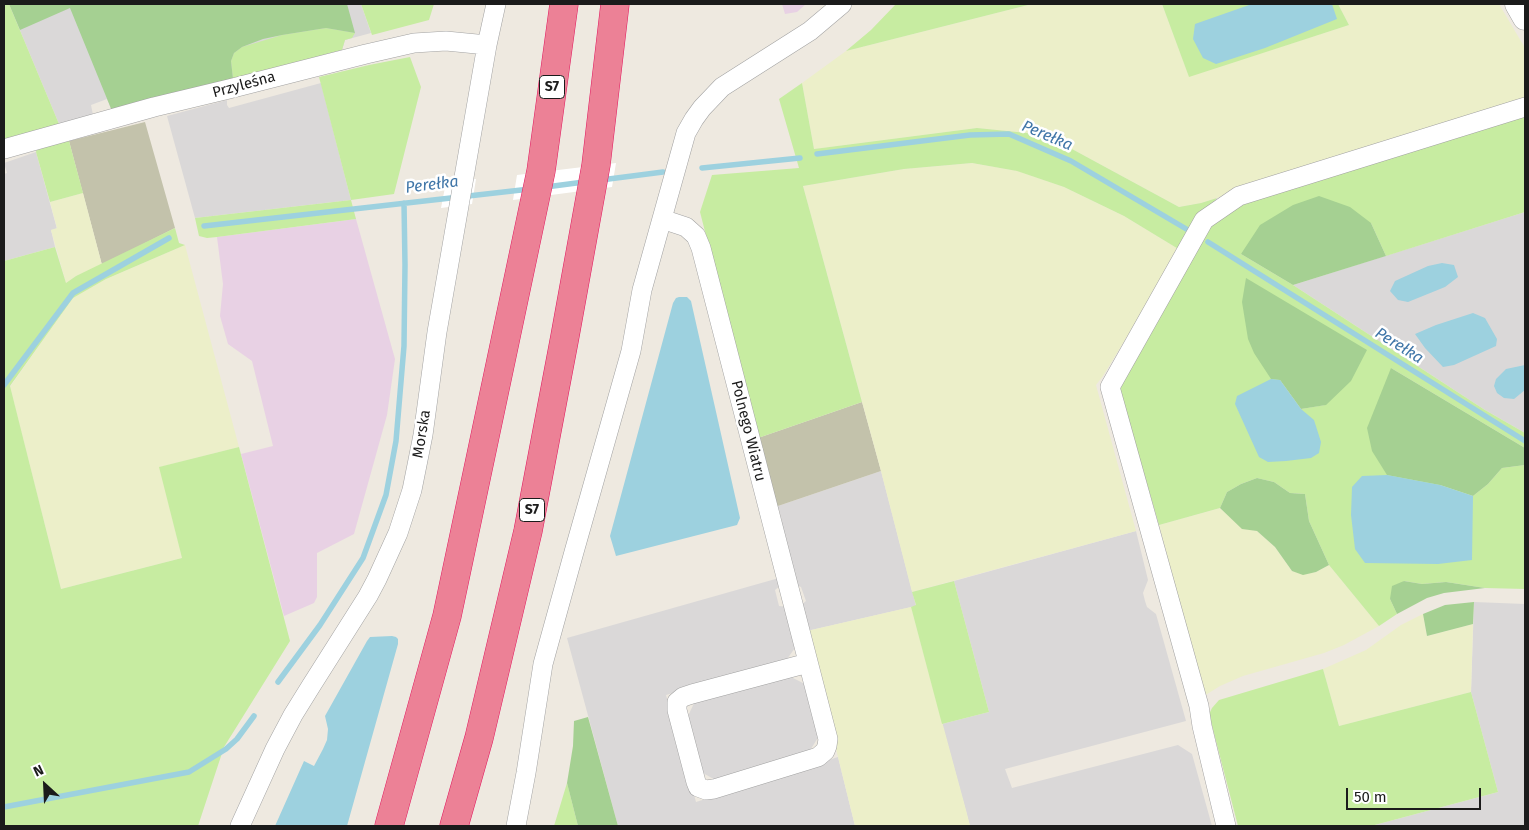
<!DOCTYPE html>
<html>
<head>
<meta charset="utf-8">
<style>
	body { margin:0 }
	#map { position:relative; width:1529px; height:830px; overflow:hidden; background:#eee9e0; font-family:"Fira Sans",sans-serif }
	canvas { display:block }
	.frame { position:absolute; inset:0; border:5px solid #1b1b1b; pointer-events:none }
	.north { position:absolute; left:20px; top:760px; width:50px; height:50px; -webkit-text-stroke:4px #fff; paint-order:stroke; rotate:335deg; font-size:14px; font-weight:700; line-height:20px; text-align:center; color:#1b1b1b }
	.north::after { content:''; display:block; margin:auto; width:18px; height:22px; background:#1b1b1b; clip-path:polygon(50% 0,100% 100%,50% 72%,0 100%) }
	.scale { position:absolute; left:1346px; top:788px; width:135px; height:22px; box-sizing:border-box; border:2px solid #1b1b1b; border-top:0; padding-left:6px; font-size:15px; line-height:18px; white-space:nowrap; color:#1b1b1b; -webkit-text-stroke:4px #fff; paint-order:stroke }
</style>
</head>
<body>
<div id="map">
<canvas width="1529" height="830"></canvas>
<div class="frame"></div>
<div class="north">N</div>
<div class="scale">50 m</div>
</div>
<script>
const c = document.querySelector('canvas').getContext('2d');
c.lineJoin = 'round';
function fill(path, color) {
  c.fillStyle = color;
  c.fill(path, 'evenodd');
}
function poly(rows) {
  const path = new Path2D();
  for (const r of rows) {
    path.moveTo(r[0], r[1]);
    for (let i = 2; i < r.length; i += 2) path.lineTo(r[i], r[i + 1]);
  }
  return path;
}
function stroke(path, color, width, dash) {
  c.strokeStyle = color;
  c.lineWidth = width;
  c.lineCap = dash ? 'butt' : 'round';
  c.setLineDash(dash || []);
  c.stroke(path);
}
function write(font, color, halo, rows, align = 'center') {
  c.font = font + ' "Fira Sans",sans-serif';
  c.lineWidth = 5;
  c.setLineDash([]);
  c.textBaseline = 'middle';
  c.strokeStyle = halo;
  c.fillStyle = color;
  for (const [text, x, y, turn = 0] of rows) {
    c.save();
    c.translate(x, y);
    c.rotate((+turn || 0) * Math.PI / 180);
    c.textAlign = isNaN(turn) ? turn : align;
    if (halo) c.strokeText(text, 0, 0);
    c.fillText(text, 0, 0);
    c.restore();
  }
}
const residential = poly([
	[9,4,361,4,371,33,345,40,342,50,112,111,107,99,91,105,93,115,59,124],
	[321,83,351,200,195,218,167,116,227,100,227,105,229,108],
	[36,152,57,229,51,230,55,247,4,261,4,174,7,173,4,163],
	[1525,212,1525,433,1485,410,1293,285],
	[881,471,916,606,807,631,800,606,806,601,801,587,795,585,778,524,782,521,779,510,775,507],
	[1136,531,1148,580,1143,593,1145,601,1147,607,1156,614,1186,721,1005,769,1012,788,1178,745,1192,754,1212,826,970,826,942,724,989,712,954,581],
	[779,578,781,585,775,590,779,606,788,607,797,645,785,662,666,695,696,802,838,757,855,826,618,826,567,638],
	[1474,602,1525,604,1525,826,1371,826,1498,792,1471,692],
	[789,676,807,685,819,736,809,752,717,781,703,773,688,716,695,701]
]);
const industrial = poly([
	[782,4,806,4,797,12,785,14],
	[356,219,395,359,387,415,354,534,317,553,317,597,314,603,284,616,241,454,273,446,252,361,228,344,220,316,223,284,217,237]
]);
const construction = poly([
	[145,122,175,228,102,265,69,141],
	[862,402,881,471,775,507,758,438]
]);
const farmland = poly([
	[1032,4,1162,4,1189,76,1349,25,1338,4,1499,4,1525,48,1525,100,1201,203,1179,207,1072,149,1027,133,977,128,814,149,802,83,846,51],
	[972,163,1018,171,1064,187,1124,216,1180,250,1103,376,1096,385,1136,531,912,592,881,471,803,186,904,169],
	[83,193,102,265,76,276,66,283,51,230,57,228,50,202],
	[185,245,239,447,160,467,182,558,61,589,10,387,73,298,106,279],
	[1220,508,1242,528,1257,531,1275,547,1292,571,1303,574,1316,572,1329,565,1379,626,1344,645,1324,653,1243,676,1220,686,1204,696,1159,525],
	[911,607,966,810,970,826,855,826,807,631],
	[1423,614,1427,636,1473,624,1471,692,1339,726,1323,669,1366,650,1401,625]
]);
const grass = poly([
	[4,4,9,4,59,124,4,140],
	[361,4,434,4,429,20,372,35],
	[896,4,1032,4,846,51,871,30],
	[1162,4,1338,4,1349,25,1189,77],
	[326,28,355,33,352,38,345,40,342,50,233,79,231,61,234,53,242,47,282,35],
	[410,57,421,87,394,194,351,200,356,219,217,237,207,238,199,236,195,218,351,200,319,77,369,65],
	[802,83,814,149,977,128,1027,133,1072,149,1179,207,1201,203,1217,198,1180,250,1124,216,1064,187,1017,171,972,163,904,169,803,186,862,402,758,438,700,212,712,175,799,168,779,99],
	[1525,114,1525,212,1386,256,1371,223,1241,254,1293,285,1485,410,1525,433,1525,448,1391,368,1440,485,1473,496,1488,484,1502,468,1525,465,1525,589,1485,588,1446,582,1422,584,1404,581,1390,599,1397,614,1379,626,1329,565,1309,521,1305,494,1290,493,1274,482,1257,478,1241,484,1227,492,1220,508,1159,525,1120,391,1126,370,1204,231,1241,201],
	[1280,380,1325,405,1301,409],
	[69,141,83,193,50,202,36,152,37,148],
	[175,228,179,243,185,245,106,279,73,298,10,386,61,589,182,558,159,467,239,447,290,641,224,747,198,826,4,826,4,261,55,247,66,283,76,276],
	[954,581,989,712,942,724,911,607,916,605,912,592],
	[1323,669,1339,726,1471,692,1498,792,1371,826,1238,826,1209,714,1212,708,1219,700],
	[567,783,578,826,554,826]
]);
const forest = poly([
	[9,4,347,4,355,33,326,28,282,35,263,39,242,47,234,53,231,61,233,79,112,111,70,8,20,30],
	[1319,196,1350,207,1371,223,1386,256,1293,285,1241,254,1260,225,1293,205],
	[1246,278,1367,350,1351,381,1326,405,1301,409,1280,380,1271,379,1254,353,1248,339,1242,302],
	[1391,368,1525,448,1525,465,1502,468,1488,484,1473,496,1440,485,1387,475,1372,451,1367,428],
	[1257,478,1274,482,1290,493,1305,494,1309,521,1329,565,1316,572,1303,575,1292,571,1275,547,1257,531,1242,529,1220,508,1227,492,1241,484],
	[1404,581,1422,584,1446,582,1485,588,1444,593,1427,598,1397,614,1390,599,1392,586],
	[1474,602,1473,624,1427,636,1423,614,1445,605],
	[588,717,618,826,578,826,567,783,573,746,574,721]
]);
const water = poly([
	[1252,4,1332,4,1337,19,1265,48,1216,64,1203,58,1193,39,1195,24],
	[1442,263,1454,265,1458,277,1445,287,1408,302,1398,300,1390,291,1395,281,1428,266],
	[679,297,687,297,691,301,740,518,737,525,616,556,610,536,673,303,676,298],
	[1473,313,1485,318,1497,339,1496,346,1454,365,1443,367,1425,348,1415,334,1436,325],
	[1525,365,1525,390,1514,399,1504,398,1497,393,1494,386,1496,379,1506,369],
	[1271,379,1280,380,1301,409,1314,420,1321,442,1319,453,1311,458,1286,461,1268,462,1259,457,1235,404,1237,396],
	[1387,475,1440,485,1473,496,1472,560,1438,564,1365,563,1355,549,1351,515,1352,487,1362,476],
	[392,636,396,637,398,639,398,644,347,826,275,826,304,761,314,766,323,749,327,740,328,729,325,716,367,641,370,637]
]);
const pier = poly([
	[616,163,612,187,513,200,517,175],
	[476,179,472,204,441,208,446,182]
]);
const stream = poly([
	[817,154,970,135,1009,134,1071,161,1188,230],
	[702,168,800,158],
	[601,180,663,172],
	[546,187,584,182],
	[204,226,530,189],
	[1208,242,1525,441],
	[4,385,73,293,169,238],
	[278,682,320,625,363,558,386,495,396,441,404,346,405,265,404,203],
	[4,807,189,772,226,749,237,739,254,716]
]);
const minor = poly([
	[4,149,154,107,229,89,366,54,414,43,446,41,487,45],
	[662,219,686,227,696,236,701,248,828,739,827,746,825,751,818,757,714,789,706,790,698,787,696,782,677,710,677,702,683,697,692,694,808,663],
	[240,826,275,749,293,715,311,686,368,596,377,579,398,533,412,490,423,435,437,332,487,45,496,4],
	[516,826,526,773,543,664,574,552,631,351,642,290,686,133,694,119,702,108,722,87,810,31,842,4],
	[1226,826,1202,726,1199,706,1110,387,1204,220,1239,196,1525,107]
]);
const tertiary = poly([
	[1517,4,1525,18]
]);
const motorway = poly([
	[389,826,447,616,541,171,564,4],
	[454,826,479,738,528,531,565,336,596,165,615,4]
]);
const shields = [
	[552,87,25],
	[532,510,25]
];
const shieldNames = [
	["S7",552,87],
	["S7",532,510]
];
const streetNames = [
	["Przyleśna",244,85,-15],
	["Polnego Wiatru",748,431,76],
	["Morska",422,434,-81]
];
const waterNames = [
	["Perełka",1047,136,23],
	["Perełka",432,185,-7],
	["Perełka",1399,346,32]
];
fill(residential, '#dad8d8');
fill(industrial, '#e8d1e4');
fill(construction, '#c3c2ab');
fill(farmland, '#ecefc9');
fill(grass, '#c7eca1');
fill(forest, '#a5d092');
fill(water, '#9dd1df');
fill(pier, '#fff');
stroke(stream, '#9dd1df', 5.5);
stroke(minor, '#a2a2a2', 20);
stroke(tertiary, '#a2a2a2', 25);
stroke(motorway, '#e1185f', 29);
stroke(minor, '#fff', 19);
stroke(tertiary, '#fff', 24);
stroke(motorway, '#ec8196', 28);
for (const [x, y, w] of shields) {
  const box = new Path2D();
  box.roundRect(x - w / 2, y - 11.5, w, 23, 4);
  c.fillStyle = '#fff';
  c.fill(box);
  stroke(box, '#1b1b1b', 1);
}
write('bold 14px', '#1b1b1b', null, shieldNames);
write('15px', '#1b1b1b', '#fff', streetNames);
write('italic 16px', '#4076a8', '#fff', waterNames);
</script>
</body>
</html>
